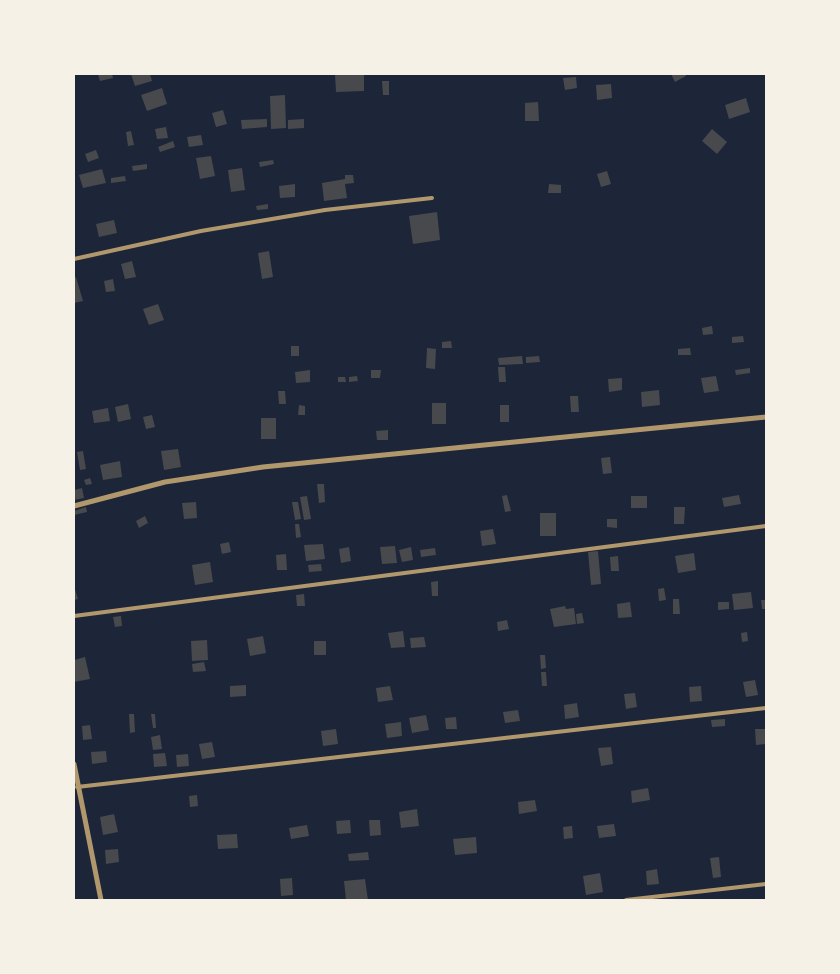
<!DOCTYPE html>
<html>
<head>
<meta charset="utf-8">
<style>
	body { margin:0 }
	#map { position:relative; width:840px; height:974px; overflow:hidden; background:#14213d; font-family:Manrope,sans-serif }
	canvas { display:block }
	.frame { position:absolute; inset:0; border:75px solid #f6f1e7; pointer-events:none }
</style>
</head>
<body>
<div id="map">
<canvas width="840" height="974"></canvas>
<div class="frame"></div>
</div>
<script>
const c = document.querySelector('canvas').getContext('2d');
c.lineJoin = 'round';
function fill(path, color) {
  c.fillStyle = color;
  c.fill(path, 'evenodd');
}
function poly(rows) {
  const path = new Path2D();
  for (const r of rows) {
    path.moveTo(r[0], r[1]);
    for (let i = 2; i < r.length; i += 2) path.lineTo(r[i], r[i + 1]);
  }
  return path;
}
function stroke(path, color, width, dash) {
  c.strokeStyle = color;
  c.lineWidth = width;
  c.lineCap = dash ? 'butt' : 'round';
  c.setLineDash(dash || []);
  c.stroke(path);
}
const green = poly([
	[74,74,766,74,766,900,74,900]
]);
const building = poly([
	[98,74,112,74,113,78,100,81],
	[131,74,150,74,152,81,135,86],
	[335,74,364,74,364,91,336,92],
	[671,74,685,74,686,76,675,82],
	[576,77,577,88,565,90,563,78],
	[382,81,389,81,389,95,383,95],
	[611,84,612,98,597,100,596,85],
	[162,88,167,104,147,111,141,95],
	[285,95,286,128,271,129,270,96],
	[746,98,750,112,729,119,725,105],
	[538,102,539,121,525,121,525,103],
	[223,110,227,124,216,127,212,113],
	[267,119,267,127,242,129,241,120],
	[304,119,304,128,288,129,288,120],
	[166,127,168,138,157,139,155,129],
	[712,129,727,142,717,154,702,141],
	[131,131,134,145,128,146,126,132],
	[201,135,203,145,189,147,187,137],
	[173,141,175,147,160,152,158,147],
	[96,150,99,158,88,162,85,154],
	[211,156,215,176,200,179,196,158],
	[273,160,274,164,260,167,259,162],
	[147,164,147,169,133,171,132,166],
	[242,168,245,190,231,192,228,170],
	[102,169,106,183,83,188,79,175],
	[607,171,611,184,601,187,597,174],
	[345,175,353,175,354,183,345,184,347,198,324,201,322,183,345,179],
	[125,176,126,181,111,183,111,178],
	[295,184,295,197,280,198,279,186],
	[549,184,561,185,561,193,548,193],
	[268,204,268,209,257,210,256,206],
	[437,212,440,240,413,244,409,216],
	[114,220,117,233,99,237,96,224],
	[269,251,273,277,262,279,258,253],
	[132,261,136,277,125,279,121,264],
	[76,277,83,301,74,303,74,278],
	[113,279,115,291,106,292,104,281],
	[158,304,164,320,149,325,143,309],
	[712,326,713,334,703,335,702,328],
	[743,336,744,342,732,343,732,337],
	[451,341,452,348,442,348,442,342],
	[291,346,299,346,299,356,291,356],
	[427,348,436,349,435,369,426,368],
	[690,348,691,355,678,355,678,349],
	[522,356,523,364,499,365,498,358],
	[539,356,540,362,526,363,526,357],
	[498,367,505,367,506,382,499,382],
	[750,368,750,373,736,375,735,370],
	[310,370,310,382,296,383,295,372],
	[371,370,381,370,380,378,371,378],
	[357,376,358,381,349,382,349,377],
	[716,376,719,391,704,393,701,378],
	[338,377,345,377,346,382,338,382],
	[622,378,622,390,609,392,608,379],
	[659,390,660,405,642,407,641,392],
	[278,391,285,391,286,404,279,404],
	[570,396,578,396,579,412,571,412],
	[432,403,446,403,446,424,432,424],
	[128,404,131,419,118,422,115,407],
	[299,405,305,406,305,415,298,415],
	[500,405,509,405,509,422,500,422],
	[108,408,110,421,94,423,92,411],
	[152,415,155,427,146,429,143,417],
	[261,418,276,418,276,439,261,439],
	[388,430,388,440,377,440,376,431],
	[178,449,181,467,164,470,161,451],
	[83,451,86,469,80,470,77,452],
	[610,457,612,473,603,474,601,458],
	[120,461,122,477,103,480,100,465],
	[90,478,92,484,86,485,84,480],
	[317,484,324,484,325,502,319,503],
	[82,488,84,498,74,500,74,490],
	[507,495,511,511,505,512,502,496],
	[739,495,741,504,724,507,722,498],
	[307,496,311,519,304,520,300,497],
	[631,496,647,496,647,508,631,508],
	[196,502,197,518,184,519,182,503],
	[292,502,298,502,301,519,295,520],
	[86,507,87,512,74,515,74,511],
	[674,507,685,507,684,524,674,524],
	[540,513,556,513,556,536,540,536],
	[145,516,148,523,139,528,136,521],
	[607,519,617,519,617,528,607,527],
	[295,524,299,524,301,537,296,538],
	[493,529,496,544,482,546,480,531],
	[229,542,231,552,222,554,220,544],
	[323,544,325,559,306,561,304,545],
	[395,546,397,563,382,564,380,547],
	[349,547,351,561,341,563,339,549],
	[411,547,413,560,402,562,399,550],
	[435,548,436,555,421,557,420,550],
	[598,551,601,584,591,585,588,552],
	[694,553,696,570,678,573,675,556],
	[286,554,287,570,277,570,276,555],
	[618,556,619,571,611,571,610,557],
	[210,562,213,582,195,585,192,565],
	[321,564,322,571,309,572,308,565],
	[438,581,438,596,432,596,431,582],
	[74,586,78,599,74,600],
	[664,588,666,600,659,601,658,589],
	[751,592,753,608,734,610,732,594],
	[304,594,305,606,297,606,296,595],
	[673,599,679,599,680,614,673,614],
	[761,600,766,600,766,609,762,609],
	[630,602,632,617,618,618,617,604],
	[718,602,729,602,729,609,718,610],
	[565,606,566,609,574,608,576,624,554,627,550,609],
	[582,613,584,623,577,624,576,614],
	[121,616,122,626,115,627,113,617],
	[507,620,509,629,498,631,497,622],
	[403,631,405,647,391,648,388,633],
	[747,632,748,641,742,642,741,633],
	[263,636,266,653,250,656,247,639],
	[424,637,426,647,411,648,410,638],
	[207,640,208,660,192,661,191,641],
	[314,641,326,641,326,655,314,655],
	[540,655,545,655,546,668,541,669],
	[85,657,90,679,74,682,74,660],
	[204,662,206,671,193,672,192,664],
	[541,672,546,672,547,686,542,686],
	[755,680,758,695,746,697,743,682],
	[246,685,246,696,230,697,230,686],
	[390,686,393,700,378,702,376,688],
	[701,686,702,701,690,702,689,687],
	[635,693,637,707,626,709,624,694],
	[577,703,579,717,565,719,564,705],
	[518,710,520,721,505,723,503,712],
	[129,714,134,714,135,732,130,733],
	[151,714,155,714,156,728,153,728],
	[426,715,429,730,412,733,409,718],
	[456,717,457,729,446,729,445,718],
	[725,719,725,726,712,727,711,720],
	[401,722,402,736,387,738,385,724],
	[90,725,92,739,83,740,82,726],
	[336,729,338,744,323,746,321,731],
	[755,729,766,729,766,744,756,745],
	[160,735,162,749,153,750,151,737],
	[212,742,215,757,202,759,199,744],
	[611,747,613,764,601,766,598,748],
	[106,751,107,762,92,764,91,752],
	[165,753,167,766,154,767,153,754],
	[188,754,189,766,177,767,176,755],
	[648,788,650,800,632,803,631,791],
	[197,795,198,806,190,807,189,796],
	[535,800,537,811,519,814,518,802],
	[417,809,419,826,401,828,399,812],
	[114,814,118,832,103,835,100,817],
	[350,820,351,833,337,834,336,821],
	[369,820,380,820,381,835,370,836],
	[614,824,616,836,599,838,597,826],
	[307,825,309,836,291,839,289,828],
	[572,826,573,838,564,839,563,827],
	[237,834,238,848,218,849,217,835],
	[476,837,477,853,455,855,453,839],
	[118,849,119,862,106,864,105,850],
	[368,852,369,860,349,861,348,854],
	[719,857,721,877,713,878,710,858],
	[657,869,659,884,647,885,646,871],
	[600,873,603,892,586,895,583,876],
	[292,878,293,895,281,896,280,879],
	[365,879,368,900,346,900,344,881]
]);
const service = poly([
	[74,259,201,231,325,210,432,198],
	[74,616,766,526],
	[77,787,766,708],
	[626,900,766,884]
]);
const minor = poly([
	[74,506,165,482,263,467,766,417],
	[74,764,101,900]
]);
fill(green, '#1d2539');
fill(building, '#48494c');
stroke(service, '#b1986c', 4);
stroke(minor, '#b1986c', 5);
</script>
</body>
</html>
